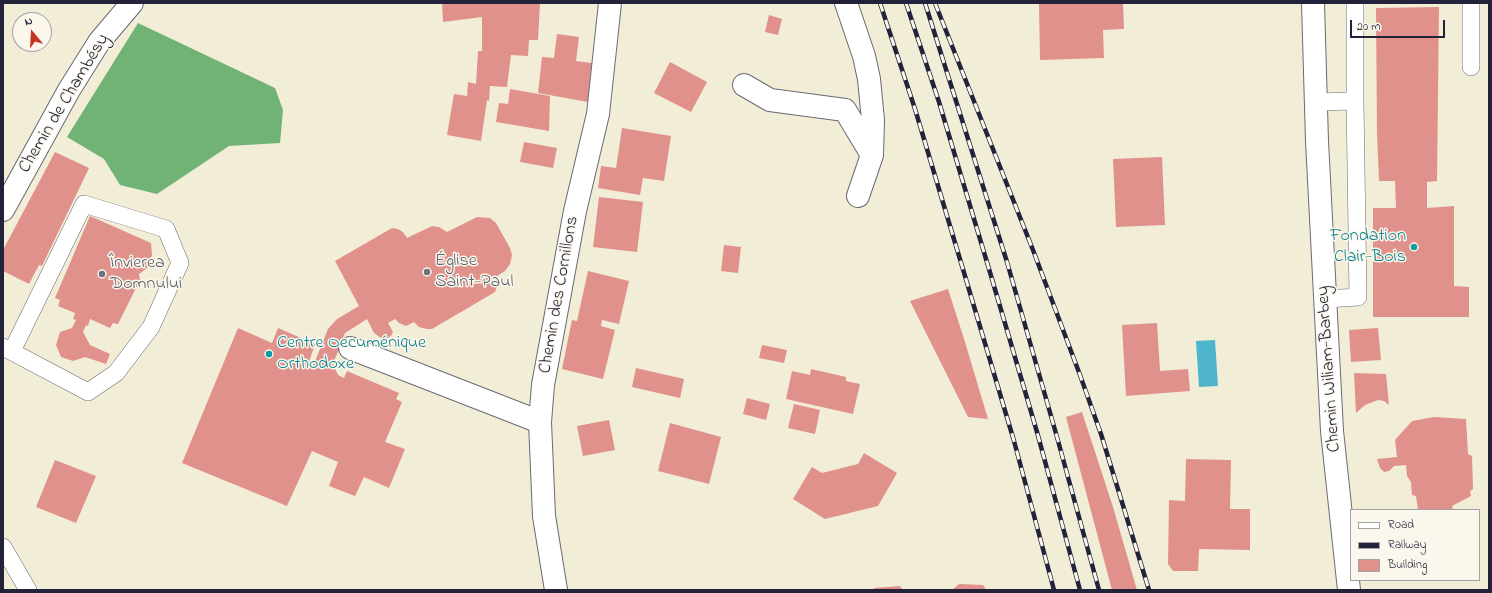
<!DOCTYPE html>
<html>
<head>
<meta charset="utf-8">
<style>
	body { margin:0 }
	#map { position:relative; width:1492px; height:593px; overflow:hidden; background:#f2edd7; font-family:"Indie Flower",sans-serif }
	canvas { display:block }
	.frame { position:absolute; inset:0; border:4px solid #22223b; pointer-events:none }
	.legend { position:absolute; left:1350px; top:509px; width:130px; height:72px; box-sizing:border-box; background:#fbf7ec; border:1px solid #a4a2a5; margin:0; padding:5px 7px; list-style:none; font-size:12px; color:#22223b }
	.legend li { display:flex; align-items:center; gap:8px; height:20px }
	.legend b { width:20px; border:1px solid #a4a2a5 }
	.north { position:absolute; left:12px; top:12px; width:40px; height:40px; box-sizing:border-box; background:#fbf7ec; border:1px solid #a4a2a5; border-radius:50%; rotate:342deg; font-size:11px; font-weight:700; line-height:16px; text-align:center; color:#22223b }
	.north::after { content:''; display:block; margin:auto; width:14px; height:18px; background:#c8321e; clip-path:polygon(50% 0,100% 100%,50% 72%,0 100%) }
	.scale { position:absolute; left:1350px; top:20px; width:95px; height:18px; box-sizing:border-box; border:2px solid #22223b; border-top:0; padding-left:5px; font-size:12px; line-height:14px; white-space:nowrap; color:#22223b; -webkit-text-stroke:3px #fbf7ec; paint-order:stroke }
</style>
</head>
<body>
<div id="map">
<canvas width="1492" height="593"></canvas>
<div class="frame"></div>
<ul class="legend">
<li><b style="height:5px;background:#fff"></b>Road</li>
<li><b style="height:5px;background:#22223b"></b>Railway</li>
<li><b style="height:11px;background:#e0918b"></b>Building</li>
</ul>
<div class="north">N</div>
<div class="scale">20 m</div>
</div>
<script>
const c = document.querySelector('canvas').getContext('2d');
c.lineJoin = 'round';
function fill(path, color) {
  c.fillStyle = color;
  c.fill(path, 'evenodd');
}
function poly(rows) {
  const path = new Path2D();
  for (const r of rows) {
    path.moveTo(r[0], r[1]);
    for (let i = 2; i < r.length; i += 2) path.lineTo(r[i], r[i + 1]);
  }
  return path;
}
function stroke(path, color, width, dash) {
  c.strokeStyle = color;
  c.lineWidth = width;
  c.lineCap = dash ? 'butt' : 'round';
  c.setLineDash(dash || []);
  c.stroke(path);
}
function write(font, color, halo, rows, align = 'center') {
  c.font = font + ' "Indie Flower",sans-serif';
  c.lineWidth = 3;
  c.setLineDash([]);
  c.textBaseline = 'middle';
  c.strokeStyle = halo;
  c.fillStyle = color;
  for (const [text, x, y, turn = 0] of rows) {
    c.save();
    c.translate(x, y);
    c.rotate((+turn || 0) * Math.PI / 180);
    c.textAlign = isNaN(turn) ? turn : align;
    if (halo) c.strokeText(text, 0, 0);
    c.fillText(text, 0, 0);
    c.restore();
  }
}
const forest = poly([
	[138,23,275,88,283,110,280,143,229,146,157,194,120,185,104,159,67,137]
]);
const water = poly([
	[1215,340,1218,386,1199,387,1196,341]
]);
const building = poly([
	[442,3,540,3,538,40,529,40,528,56,511,55,507,87,490,86,489,101,487,100,481,141,447,135,454,94,467,96,468,82,476,84,478,51,482,51,482,17,443,22],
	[1039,3,1123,3,1124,29,1103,30,1104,58,1040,60],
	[1439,7,1437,181,1427,182,1427,208,1454,206,1454,286,1469,287,1469,317,1373,317,1373,208,1396,208,1395,181,1379,181,1377,134,1376,8],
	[769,15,782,19,778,35,765,32],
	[557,34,579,37,576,61,592,63,588,102,538,93,542,57,554,58],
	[670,62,707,82,691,112,654,93],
	[510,89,550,96,549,131,496,122,499,103,508,104],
	[622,128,671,136,664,181,643,178,640,195,598,188,601,166,616,168],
	[524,142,557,148,553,168,520,162],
	[55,152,89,168,42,266,39,265,29,284,3,271,3,250],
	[1162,157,1165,225,1116,227,1113,159],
	[599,197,643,202,637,252,593,247],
	[90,216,151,243,152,255,147,268,139,274,140,280,118,324,113,323,110,328,90,319,88,326,86,325,83,332,90,345,110,354,106,364,85,357,73,361,61,357,56,345,60,332,72,328,76,320,73,319,75,313,58,306,60,300,55,298],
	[477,217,490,218,496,223,510,248,512,255,510,264,505,271,494,278,497,281,497,287,495,292,432,329,427,329,419,327,414,322,406,326,399,323,395,319,388,323,393,332,391,336,387,338,381,338,374,333,367,319,345,333,333,364,338,375,344,378,347,371,399,393,396,399,402,402,385,442,405,449,389,488,364,477,355,496,329,486,338,462,312,451,287,506,182,463,238,328,272,343,278,328,315,344,307,368,314,364,328,329,337,319,359,306,335,261,392,228,398,229,403,232,407,238,432,226,439,227,447,232],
	[724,245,741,247,738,273,721,271],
	[588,271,629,281,619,324,602,320,601,326,615,330,603,379,562,369,572,320,577,321],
	[948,289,965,342,988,419,968,417,910,301],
	[1157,323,1160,371,1188,369,1190,391,1126,396,1122,325],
	[1378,328,1381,360,1351,362,1349,330],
	[762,345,787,350,784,363,759,358],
	[636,368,684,379,680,398,632,387],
	[811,369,846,377,846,381,860,384,853,414,786,399,792,371,810,375],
	[1354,373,1386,374,1389,405,1384,401,1378,400,1365,405,1356,413],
	[747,398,770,404,766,420,743,414],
	[794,404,820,410,815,434,788,428],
	[1082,412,1113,507,1137,590,1112,590,1066,417],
	[1434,417,1466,419,1468,454,1472,456,1473,489,1470,491,1471,496,1452,506,1453,510,1418,510,1416,496,1412,495,1411,482,1407,476,1406,465,1394,466,1389,471,1384,472,1380,468,1377,459,1397,457,1395,440,1412,421],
	[609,420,615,450,583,456,577,426],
	[670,423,721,437,709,484,658,471],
	[864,453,897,473,878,506,825,519,793,499,812,467,822,473,858,464],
	[1186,459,1231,460,1230,509,1250,509,1250,550,1199,549,1198,571,1173,571,1168,564,1169,500,1185,501],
	[55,460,96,476,76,523,36,507],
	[959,584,983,585,986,590,952,590],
	[900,586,903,590,874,590,874,588]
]);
const service = poly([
	[1471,67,1471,3],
	[1355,101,1355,3],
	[1315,102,1355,101,1358,297,1325,299],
	[3,347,88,392,116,373,151,327,180,263,166,229,84,204,12,351],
	[3,547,28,590]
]);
const pedestrian = poly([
	[350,348,540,422]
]);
const minor = poly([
	[846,3,864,56,869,79,873,120,872,155,858,196],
	[1313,3,1317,141,1332,431,1349,590],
	[744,85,770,100,845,110,872,155],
	[556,590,544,516,540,422,543,385,575,211,598,114,610,3]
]);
const tertiary = poly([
	[3,210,69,90,99,42,132,3]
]);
const rail = poly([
	[880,3,915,109,965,276,1014,441,1054,590],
	[906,3,939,102,989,269,1037,432,1080,590],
	[925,3,1007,262,1057,437,1099,590],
	[935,3,1033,250,1080,375,1101,434,1149,590]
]);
const markers = [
	[1414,247,4,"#0f9aa8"],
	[427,272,4,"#6b7280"],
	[102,274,4,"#6b7280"],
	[269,354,4,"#0f9aa8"]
];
const streetNames = [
	["Chemin de Chambésy",65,104,-59],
	["Chemin des Cornillons",560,295,-80],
	["Chemin Wiliam-Barbey",1330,369,-94]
];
const cultureNames = [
	["Fondation",1406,237],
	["Clair-Bois",1406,258],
	["Centre Oecuménique",277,344,"left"],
	["Orthodoxe",277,365,"left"]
];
const worshipNames = [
	["Église",435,262],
	["Saint-Paul",435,283],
	["Învierea",110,264],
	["Domnului",110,285]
];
fill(forest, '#71b275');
fill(water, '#4fb5cd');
fill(building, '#e0918b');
stroke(service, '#6b6972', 18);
stroke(pedestrian, '#6b6972', 24);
stroke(minor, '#6b6972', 24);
stroke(tertiary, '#6b6972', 24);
stroke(service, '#fff', 17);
stroke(pedestrian, '#fff', 22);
stroke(minor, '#fff', 22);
stroke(tertiary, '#fff', 22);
stroke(rail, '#22223b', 4.5);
stroke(rail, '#fbf7ec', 3, [9]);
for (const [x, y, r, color] of markers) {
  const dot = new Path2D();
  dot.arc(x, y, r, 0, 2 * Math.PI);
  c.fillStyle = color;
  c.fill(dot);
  stroke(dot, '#fbf7ec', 1.5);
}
write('18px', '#22223b', '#fbf7ec', streetNames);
write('18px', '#0d838f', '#fbf7ec', cultureNames, 'right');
write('18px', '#5b616d', '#fbf7ec', worshipNames, 'left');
</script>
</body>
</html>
